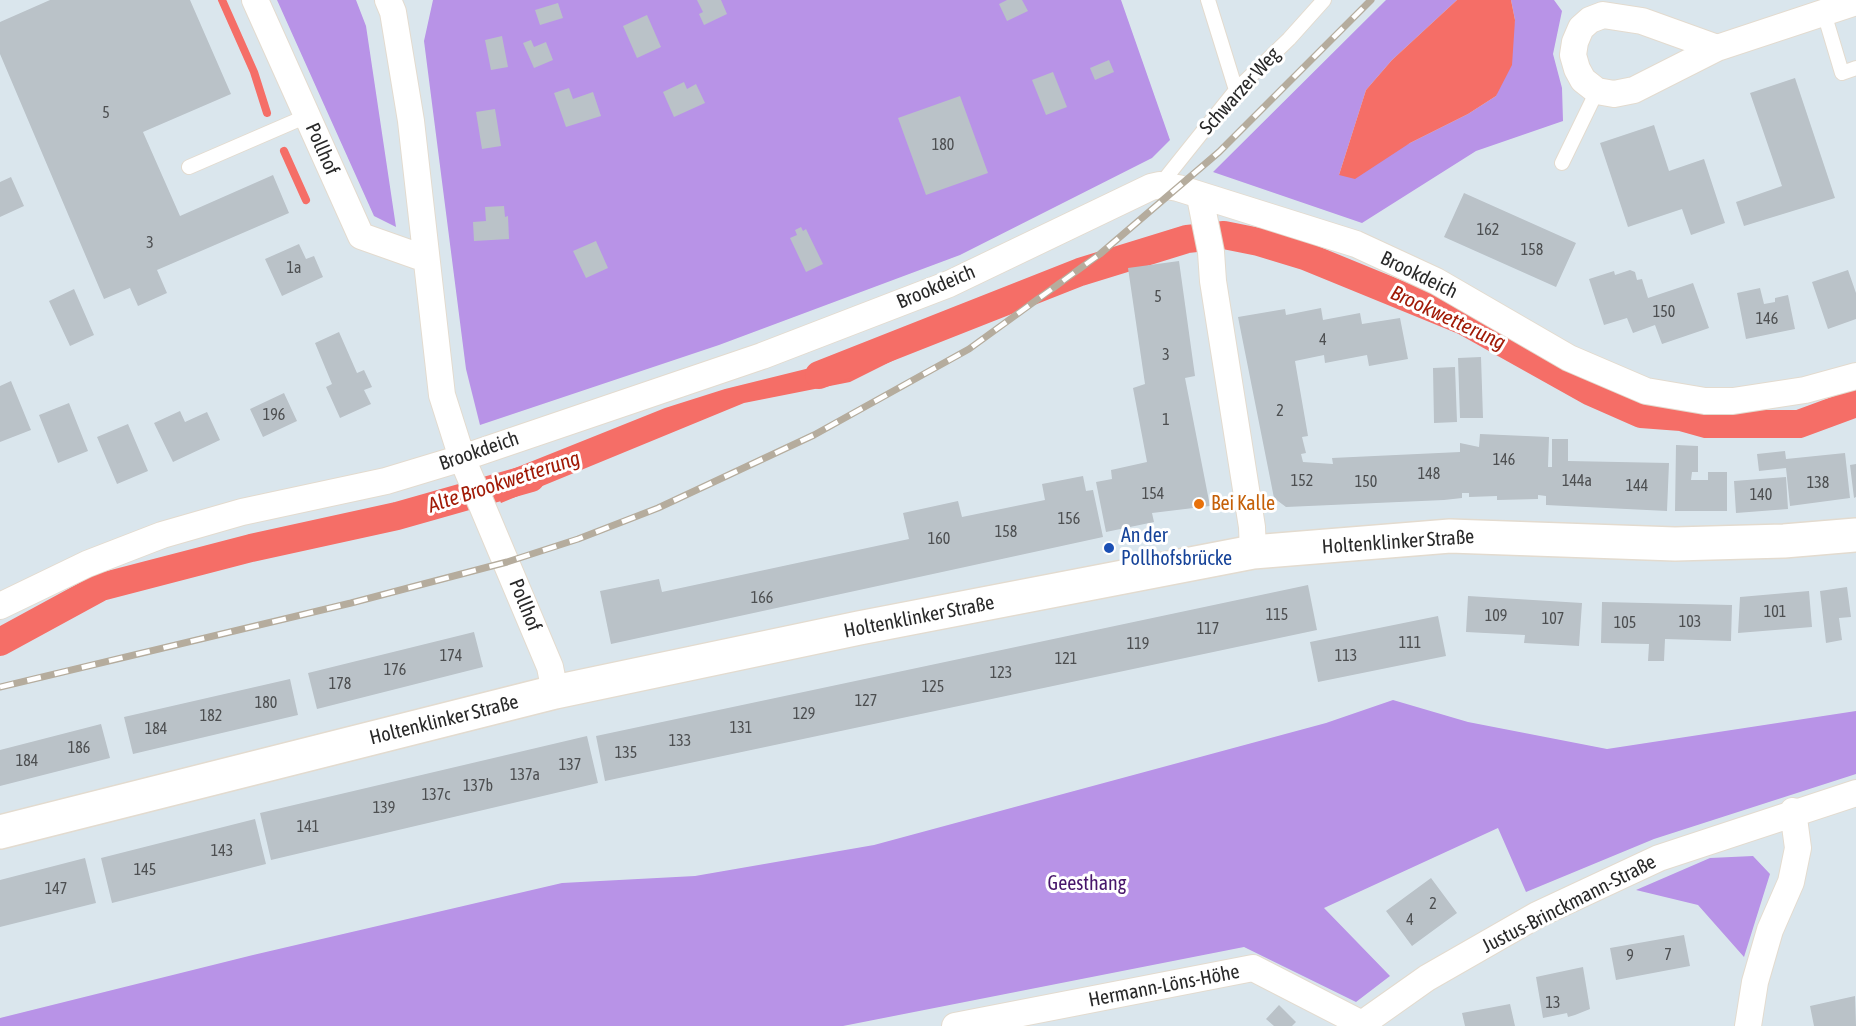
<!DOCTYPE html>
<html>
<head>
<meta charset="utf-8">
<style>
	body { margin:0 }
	canvas { display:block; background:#dae6ed }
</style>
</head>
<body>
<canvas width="1856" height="1026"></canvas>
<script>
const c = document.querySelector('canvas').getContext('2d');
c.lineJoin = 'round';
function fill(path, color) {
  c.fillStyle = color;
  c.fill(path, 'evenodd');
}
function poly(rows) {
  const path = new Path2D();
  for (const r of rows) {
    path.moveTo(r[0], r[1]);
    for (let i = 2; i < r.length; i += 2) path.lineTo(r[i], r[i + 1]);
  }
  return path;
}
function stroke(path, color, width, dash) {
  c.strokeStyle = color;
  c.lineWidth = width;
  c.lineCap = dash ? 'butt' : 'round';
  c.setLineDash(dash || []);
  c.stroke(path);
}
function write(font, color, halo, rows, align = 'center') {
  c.font = font + ' "Asap Condensed",sans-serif';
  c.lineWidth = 6;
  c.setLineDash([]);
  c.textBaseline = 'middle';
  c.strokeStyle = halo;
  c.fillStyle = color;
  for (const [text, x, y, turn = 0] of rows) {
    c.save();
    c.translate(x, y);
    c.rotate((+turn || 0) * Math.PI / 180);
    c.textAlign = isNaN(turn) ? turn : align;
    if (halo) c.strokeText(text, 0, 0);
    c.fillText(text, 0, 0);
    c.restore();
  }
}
const green = poly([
	[277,0,356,0,366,26,396,227,374,216],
	[433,0,1121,0,1170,140,1152,158,960,255,719,345,480,425,466,369,424,41],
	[1386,0,1457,0,1392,60,1366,90,1339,175,1410,143,1468,114,1496,96,1515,20,1511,0,1554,0,1562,11,1553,54,1562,88,1563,121,1476,151,1362,223,1213,172],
	[1393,700,1468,722,1607,749,1856,711,1856,774,1654,839,1526,892,1498,828,1324,908,1390,976,1356,1002,1244,947,843,1026,0,1026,0,1018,253,955,562,883,695,876,874,845,1326,723],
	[1753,856,1770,874,1744,957,1698,905,1636,890,1710,858]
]);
const water = poly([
	[1457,0,1511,0,1515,20,1512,65,1496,96,1468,114,1410,143,1355,179,1339,175,1366,90,1392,60],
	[898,358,850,382,744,403,501,503,490,478,665,408,725,389,834,362]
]);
const stream = poly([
	[222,0,254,72,267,113],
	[284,151,306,200]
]);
const canal = poly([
	[819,375,1080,272,1187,239,1224,235,1259,242,1305,256,1464,321,1591,392,1641,414,1681,417,1706,424,1799,424,1856,403],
	[0,642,101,587,251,548,397,516,531,478]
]);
const building = poly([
	[50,0,190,0,231,94,143,132,180,216,273,175,289,213,157,270,167,293,138,306,130,288,104,299,0,54,0,22],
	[697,0,721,0,727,14,704,25,699,14,703,12],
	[1007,0,1022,0,1028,11,1007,21,999,4],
	[558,3,563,18,540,25,535,10],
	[647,15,661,47,637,58,623,26],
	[502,36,508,67,491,70,485,40],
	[531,40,534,47,546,42,553,60,534,68,523,43],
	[1109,60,1114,72,1095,80,1090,68],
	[1053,72,1067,107,1046,115,1032,80],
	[1795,78,1835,198,1744,226,1736,202,1782,186,1750,93],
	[684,82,687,89,696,84,705,103,674,117,663,92],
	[569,88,573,99,593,92,601,116,566,127,554,93],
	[960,96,988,173,926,195,898,118],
	[495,109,501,146,482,149,476,112],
	[1654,125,1669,171,1704,159,1725,223,1691,235,1682,209,1628,227,1600,143],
	[11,177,24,206,0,217,0,182],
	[1464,193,1576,243,1556,287,1444,237],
	[504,206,505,217,508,216,509,239,474,241,473,222,486,221,485,207],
	[801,227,803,231,806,229,823,264,806,272,790,238,797,235,795,230],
	[596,241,608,268,586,278,573,251],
	[299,244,306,259,314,256,323,277,282,296,265,259],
	[1179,261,1195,376,1185,378,1210,506,1152,513,1154,522,1106,532,1096,482,1112,479,1111,470,1147,462,1133,388,1145,384,1128,268],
	[1630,270,1635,272,1637,280,1642,279,1648,298,1693,283,1709,328,1662,344,1655,325,1633,333,1627,318,1604,325,1589,279,1614,271,1615,275],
	[1848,270,1856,293,1856,319,1828,329,1812,282],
	[1760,288,1764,304,1775,302,1775,298,1788,295,1795,329,1746,339,1737,293],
	[74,289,94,335,70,346,49,301],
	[1321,308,1323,320,1360,313,1362,324,1400,318,1408,359,1369,366,1367,355,1325,363,1324,355,1295,361,1308,436,1302,437,1306,453,1301,454,1303,462,1333,464,1332,458,1460,452,1460,443,1479,447,1480,434,1549,437,1548,467,1552,467,1552,439,1568,439,1568,461,1669,463,1667,511,1546,505,1546,496,1538,495,1538,499,1497,500,1497,496,1469,497,1469,493,1462,493,1462,498,1444,500,1286,507,1274,498,1238,317,1285,309,1286,315],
	[339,332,357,373,364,370,372,387,364,390,371,404,340,418,326,387,332,384,315,343],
	[1481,357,1483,418,1460,418,1458,358],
	[1455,367,1457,422,1434,423,1433,368],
	[11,381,31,430,0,442,0,386],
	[284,393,297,421,263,437,250,409],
	[69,403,88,451,58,463,39,415],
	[180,411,185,422,207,412,220,440,173,462,154,423],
	[128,424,148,471,117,484,97,437],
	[1676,445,1698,446,1698,472,1692,472,1691,480,1708,480,1708,472,1727,472,1727,511,1675,511],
	[1785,451,1786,459,1845,453,1850,498,1790,506,1786,468,1759,471,1757,454],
	[1856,464,1856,497,1854,498,1850,465],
	[1083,476,1086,491,1093,490,1103,537,611,644,600,591,659,579,662,592,909,539,903,513,958,501,962,517,1045,500,1042,484],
	[1786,477,1788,509,1736,513,1734,481],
	[1308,585,1317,630,605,781,596,736],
	[1847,587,1851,617,1839,618,1842,640,1826,643,1820,591],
	[1809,591,1812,627,1738,633,1740,597],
	[1468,596,1582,603,1579,646,1524,643,1525,635,1466,632],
	[1602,602,1732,605,1731,641,1665,639,1664,661,1648,661,1649,644,1601,643],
	[1438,616,1446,656,1318,682,1310,642],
	[474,632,483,667,317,709,308,673],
	[290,679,298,715,133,754,124,717],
	[101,724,110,758,0,786,0,750],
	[587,736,598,783,271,860,260,813],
	[255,819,266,864,112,903,101,858],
	[85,858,96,903,0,927,0,880],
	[1431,878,1457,913,1412,946,1386,911],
	[1684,935,1690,966,1616,980,1610,948],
	[1583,967,1590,1009,1575,1015,1568,1017,1567,1013,1543,1018,1536,977],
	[1855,996,1856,1026,1814,1026,1810,1006],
	[1510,1004,1515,1026,1465,1026,1462,1013],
	[1279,1005,1296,1022,1292,1026,1274,1026,1266,1019]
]);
const service = poly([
	[1208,0,1236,90],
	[1824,13,1842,73,1856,68],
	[1562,163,1597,91],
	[189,167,307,116],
	[1160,185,1236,90,1289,39,1324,0]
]);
const minor = poly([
	[255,0,361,236,426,259],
	[388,0,393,12,411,121,442,395,462,458,550,667,555,692],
	[1717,48,1642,21,1603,15,1590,20,1581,28,1575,42,1573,55,1577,69,1583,80,1597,91,1614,94,1634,90,1717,48,1856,2],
	[1200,197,1211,252,1213,281,1252,527,1253,552],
	[0,606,87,564,162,535,242,512,386,481,462,458,762,356,949,284,1151,187,1160,185,1178,188,1356,244,1436,281,1569,358,1646,391,1705,401,1733,401,1805,390,1856,376],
	[955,1026,1253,968,1362,1024],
	[1359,1026,1427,978,1537,915,1659,858,1856,793],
	[1748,1026,1755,982,1770,930,1791,882,1798,848,1793,811]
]);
const secondary = poly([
	[0,832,555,692,859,628,1253,552,1450,536,1675,544,1784,541,1856,535]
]);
const rail = poly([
	[0,687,351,603,507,562,578,539,658,508,814,435,969,349,1100,254,1219,152,1371,0]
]);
const markers = [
	[1199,504,6,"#e8710a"],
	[1109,548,6,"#1a4fb4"]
];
const numberNames = [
	["5",106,113],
	["180",943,145],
	["162",1488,230],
	["3",150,243],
	["158",1532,250],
	["1a",294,268],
	["5",1158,297],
	["150",1664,312],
	["146",1767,319],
	["4",1323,340],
	["3",1166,355],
	["2",1280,411],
	["196",274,415],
	["1",1166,420],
	["146",1504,460],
	["148",1429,474],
	["152",1302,481],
	["144a",1577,481],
	["150",1366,482],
	["138",1818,483],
	["144",1637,486],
	["154",1153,494],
	["140",1761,495],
	["156",1069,519],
	["158",1006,532],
	["160",939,539],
	["166",762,598],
	["101",1775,612],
	["115",1277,615],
	["109",1496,616],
	["107",1553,619],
	["103",1690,622],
	["105",1625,623],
	["117",1208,629],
	["111",1410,643],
	["119",1138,644],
	["174",451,656],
	["113",1346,656],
	["121",1066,659],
	["176",395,670],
	["123",1001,673],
	["178",340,684],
	["125",933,687],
	["127",866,701],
	["180",266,703],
	["129",804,714],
	["182",211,716],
	["131",741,728],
	["184",156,729],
	["133",680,741],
	["186",79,748],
	["135",626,753],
	["184",27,761],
	["137",570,765],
	["137a",525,775],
	["137b",478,786],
	["137c",436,795],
	["139",384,808],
	["141",308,827],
	["143",222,851],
	["145",145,870],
	["147",56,889],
	["2",1433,904],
	["4",1410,920],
	["7",1668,955],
	["9",1630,956],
	["13",1553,1003]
];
const streetNames = [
	["Schwarzer Weg",1240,91,-48],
	["Pollhof",322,149,66],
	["Brookdeich",1419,275,26],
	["Brookdeich",936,287,-23],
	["Brookdeich",479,451,-19],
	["Holtenklinker Straße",1398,542,-4],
	["Pollhof",525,605,68],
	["Holtenklinker Straße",919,617,-11],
	["Holtenklinker Straße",444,720,-14],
	["Justus-Brinckmann-Straße",1569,904,-27],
	["Hermann-Löns-Höhe",1164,986,-11]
];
const foodNames = [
	["Bei Kalle",1211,504]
];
const transitNames = [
	["An der",1121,536],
	["Pollhofsbrücke",1121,559]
];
const parkNames = [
	["Geesthang",1087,884]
];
const waterNames = [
	["Brookwetterung",1448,318,25],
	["Alte Brookwetterung",504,482,-18]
];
fill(green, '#b893e7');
fill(water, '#f56e67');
stroke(stream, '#f56e67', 8);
stroke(canal, '#f56e67', 28);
fill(building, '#bac2c8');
stroke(service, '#e3dbcf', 16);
stroke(minor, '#e3dbcf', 28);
stroke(secondary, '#e3dbcf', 36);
stroke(service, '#fff', 14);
stroke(minor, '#fff', 26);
stroke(secondary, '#fff', 33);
stroke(rail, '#b5ac9d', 7);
stroke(rail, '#fff', 4.5, [14]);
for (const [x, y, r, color] of markers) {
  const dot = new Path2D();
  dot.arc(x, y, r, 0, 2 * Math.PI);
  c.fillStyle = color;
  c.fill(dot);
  stroke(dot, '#fff', 2);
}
write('16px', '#4d4f51', null, numberNames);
write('20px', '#292929', '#fff', streetNames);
write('20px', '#c56008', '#fff', foodNames, 'left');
write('20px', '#164399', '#fff', transitNames, 'left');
write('20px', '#47166a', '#fff', parkNames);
write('italic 21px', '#a11a06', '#fff', waterNames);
</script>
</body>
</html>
